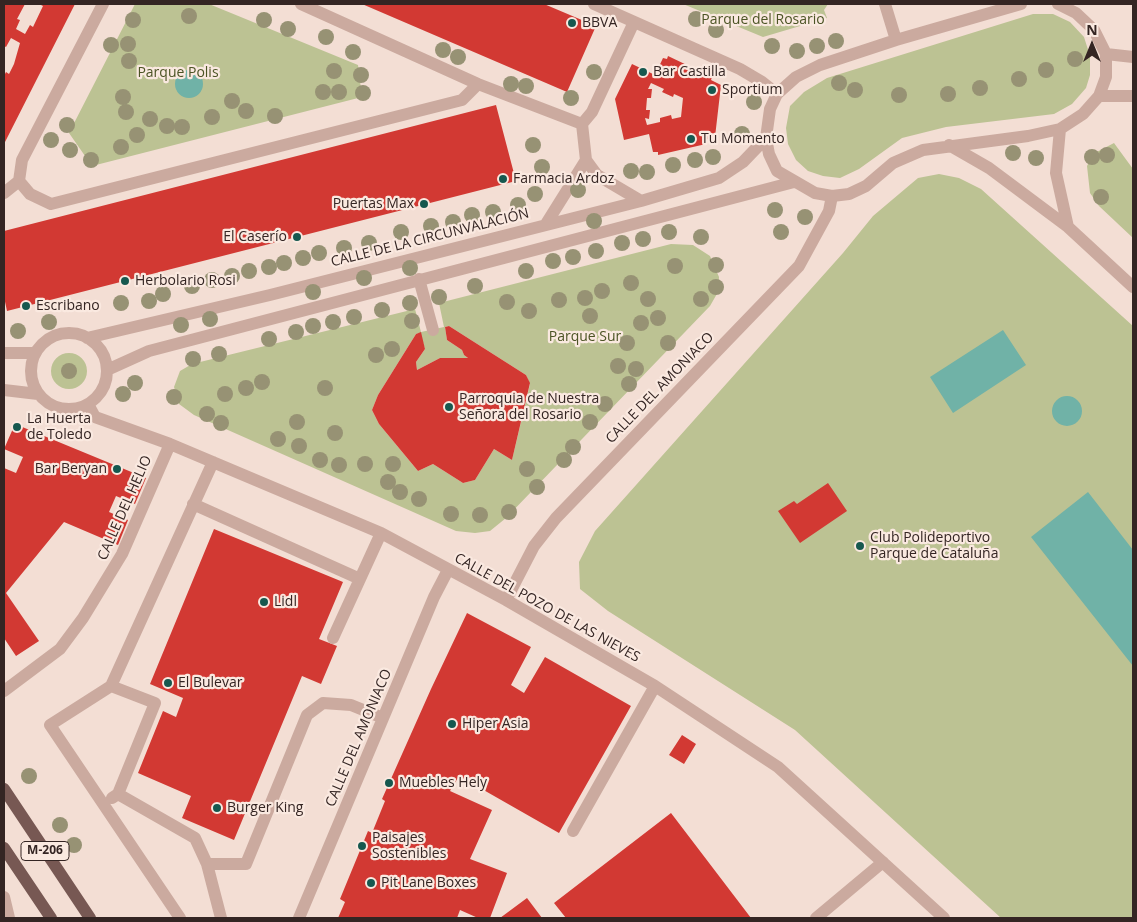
<!DOCTYPE html>
<html>
<head>
<meta charset="utf-8">
<style>
	body { margin:0 }
	#map { position:relative; width:1137px; height:922px; overflow:hidden; background:#f3ded4; font-family:"Open Sans",sans-serif }
	canvas { display:block }
	.frame { position:absolute; inset:0; border:5px solid #342523; pointer-events:none }
	.north { position:absolute; left:1067px; top:20px; width:50px; height:50px; -webkit-text-stroke:4px #fae9e0; paint-order:stroke; rotate:0deg; font-size:14px; font-weight:700; line-height:20px; text-align:center; color:#342523 }
	.north::after { content:''; display:block; margin:auto; width:18px; height:22px; background:#342523; clip-path:polygon(50% 0,100% 100%,50% 72%,0 100%) }
</style>
</head>
<body>
<div id="map">
<canvas width="1137" height="922"></canvas>
<div class="frame"></div>
<div class="north">N</div>
</div>
<script>
const c = document.querySelector('canvas').getContext('2d');
c.lineJoin = 'round';
function fill(path, color) {
  c.fillStyle = color;
  c.fill(path, 'evenodd');
}
function poly(rows) {
  const path = new Path2D();
  for (const r of rows) {
    if (r.length === 3) {
      path.moveTo(r[0] + r[2], r[1]);
      path.arc(r[0], r[1], r[2], 0, 2 * Math.PI);
      continue;
    }
    path.moveTo(r[0], r[1]);
    for (let i = 2; i < r.length; i += 2) path.lineTo(r[i], r[i + 1]);
  }
  return path;
}
function stroke(path, color, width, dash) {
  c.strokeStyle = color;
  c.lineWidth = width;
  c.lineCap = dash ? 'butt' : 'round';
  c.setLineDash(dash || []);
  c.stroke(path);
}
function write(font, color, halo, rows, align = 'center') {
  c.font = font + ' "Open Sans",sans-serif';
  c.lineWidth = 4.5;
  c.setLineDash([]);
  c.textBaseline = 'middle';
  c.strokeStyle = halo;
  c.fillStyle = color;
  for (const [text, x, y, turn = 0] of rows) {
    c.save();
    c.translate(x, y);
    c.rotate((+turn || 0) * Math.PI / 180);
    c.textAlign = isNaN(turn) ? turn : align;
    if (halo) c.strokeText(text, 0, 0);
    c.fillText(text, 0, 0);
    c.restore();
  }
}
const green = poly([
	[135,4,209,4,358,65,362,97,92,166,69,133],
	[683,4,828,4,824,10,827,18,763,37],
	[1033,14,1053,14,1070,22,1084,37,1090,56,1090,75,1086,88,1072,104,1054,114,946,127,902,138,859,169,840,178,823,176,808,171,796,160,788,144,786,128,790,106,804,92,827,78],
	[1114,143,1133,169,1133,238,1099,206,1090,193,1087,166,1093,154],
	[939,174,959,178,981,189,1133,326,1133,918,1001,918,795,730,608,611,580,589,579,562,595,531,843,253,873,216,918,178],
	[671,244,693,245,710,256,719,277,718,292,710,306,506,518,490,531,475,533,456,531,194,415,179,404,174,387,180,371,192,364,415,309,421,332,444,327,439,303],
	[449,326,526,375,530,384,512,460,494,449,475,480,463,483,433,464,418,471,379,424,372,410,378,395,416,334,420,333,425,349,416,362,417,370,440,358,468,358,464,355,462,350,447,340,445,327],
	[69,371,18]
]);
const water = poly([
	[189,84,14],
	[1003,330,1026,365,953,413,930,377],
	[1067,411,15],
	[1088,492,1133,550,1133,666,1031,537]
]);
const building = poly([
	[4,4,25,4,17,19,20,20,16,29,25,34,30,25,33,27,43,6,39,4,75,4,4,144,4,76,6,72,9,74,14,64,20,43,11,38,6,47,4,46],
	[362,4,544,4,596,26,567,92],
	[668,56,712,77,711,80,721,85,715,137,705,140,706,144,658,155,658,152,653,152,649,134,624,140,615,99,632,64,655,75,663,58,667,59],
	[651,83,664,89,662,92,673,97,674,94,683,98,681,117,672,119,671,115,660,118,660,122,647,125,645,118,649,119,650,110,646,110,647,98,651,98,652,89,648,89],
	[496,105,516,181,7,311,4,297,4,231],
	[449,326,526,375,530,383,512,460,494,449,475,480,463,483,433,464,418,471,379,424,372,410,378,395,416,334,421,332,425,349,416,362,417,370,440,358,468,358,464,355,462,350,447,340,445,327],
	[15,424,146,478,135,504,116,496,109,512,128,520,118,545,64,522,6,593,39,641,16,656,4,638,4,468,16,473,23,457,4,449],
	[828,483,847,511,800,543,778,511,794,501,797,504],
	[214,529,343,582,319,639,337,646,321,684,302,676,234,840,182,818,191,796,138,773,163,711,176,717,183,698,150,684],
	[467,613,531,647,511,685,524,693,545,657,631,706,559,833,459,776,450,791,492,810,470,859,507,873,490,918,478,918,460,910,457,918,338,918,345,902,340,899,368,831,372,833,385,801,382,799,431,689],
	[682,735,696,744,684,764,669,755],
	[671,813,751,918,566,918,554,903],
	[527,898,542,918,500,918]
]);
const minor = poly([
	[301,4,478,84,582,124],
	[594,4,740,69,762,82,777,94],
	[885,4,896,40],
	[1021,4,896,40,820,65,796,77,777,94,770,109,766,138,769,154,777,171,815,193,832,196,849,194,866,186,893,163,923,150,1028,136,1060,129,1083,114,1099,96,1106,77,1106,54,1094,30,1076,13,1058,4],
	[634,22,592,112,582,124,586,160,597,175,641,201],
	[1106,54,1133,57],
	[1099,96,1133,96],
	[1060,129,1056,173,1068,227],
	[949,145,989,168,1068,227,1133,287],
	[19,181,30,194,51,204,462,100,478,84],
	[4,193,19,181,22,160,103,4],
	[546,224,586,160],
	[419,279,433,330],
	[69,371,38],
	[87,338,270,295,641,201,719,178,743,162,766,138],
	[4,353,34,353],
	[107,370,149,351,794,182],
	[4,390,38,394],
	[88,404,95,417,170,444,381,533,506,600,655,686,778,767,944,918],
	[193,504,360,579],
	[506,600,534,546,556,518,799,266,829,211,832,196],
	[333,638,381,533],
	[111,686,155,703,118,794,112,798],
	[4,691,60,649,83,618,122,554,170,444],
	[118,794,195,838,207,864,221,918],
	[573,831,655,686],
	[207,864,246,864,307,715,323,703,351,705,383,718],
	[4,897,9,918],
	[180,918,50,725,111,686,213,462],
	[299,918,434,597,448,570],
	[816,918,883,862]
]);
const major = poly([
	[4,789,90,918],
	[4,848,51,918]
]);
const trees = [
	[189,16],
	[696,19],
	[133,20],
	[264,20],
	[288,29],
	[716,30],
	[326,37],
	[836,41],
	[128,44],
	[111,45],
	[772,46],
	[817,46],
	[443,50],
	[797,51],
	[353,52],
	[458,57],
	[1075,59],
	[129,61],
	[1046,70],
	[334,71],
	[594,72],
	[361,75],
	[1019,79],
	[839,83],
	[511,84],
	[526,86],
	[980,88],
	[855,90],
	[323,92],
	[339,92],
	[363,93],
	[948,94],
	[899,95],
	[123,97],
	[571,98],
	[232,101],
	[754,102],
	[246,111],
	[126,112],
	[275,116],
	[212,117],
	[150,119],
	[67,125],
	[167,126],
	[182,127],
	[742,134],
	[137,135],
	[51,140],
	[533,145],
	[121,147],
	[70,150],
	[1013,153],
	[1107,155],
	[713,157],
	[1092,157],
	[1036,158],
	[91,160],
	[695,160],
	[673,165],
	[542,167],
	[631,171],
	[647,172],
	[578,190],
	[535,194],
	[1101,197],
	[518,205],
	[775,210],
	[493,212],
	[472,215],
	[805,217],
	[594,221],
	[453,222],
	[431,226],
	[401,232],
	[669,232],
	[781,232],
	[701,237],
	[643,239],
	[369,243],
	[622,243],
	[344,248],
	[596,251],
	[319,253],
	[573,257],
	[303,258],
	[553,261],
	[284,263],
	[716,265],
	[675,266],
	[269,267],
	[410,268],
	[249,271],
	[526,271],
	[232,276],
	[364,278],
	[212,280],
	[631,283],
	[192,286],
	[475,286],
	[716,287],
	[602,291],
	[313,292],
	[163,294],
	[439,297],
	[585,298],
	[648,299],
	[701,299],
	[559,300],
	[149,301],
	[507,302],
	[121,303],
	[410,303],
	[382,310],
	[529,311],
	[590,316],
	[354,317],
	[658,318],
	[210,319],
	[412,321],
	[49,322],
	[333,322],
	[641,323],
	[181,325],
	[313,326],
	[18,331],
	[296,332],
	[269,339],
	[627,343],
	[668,343],
	[392,349],
	[219,354],
	[376,355],
	[193,359],
	[618,366],
	[636,369],
	[69,371],
	[262,382],
	[135,383],
	[629,384],
	[246,388],
	[325,388],
	[123,394],
	[225,394],
	[174,397],
	[605,404],
	[207,414],
	[297,422],
	[590,422],
	[221,423],
	[335,433],
	[278,439],
	[299,446],
	[573,447],
	[320,460],
	[564,460],
	[365,464],
	[393,464],
	[339,465],
	[527,469],
	[388,482],
	[537,487],
	[400,492],
	[419,499],
	[509,512],
	[451,514],
	[480,515],
	[29,776],
	[60,825],
	[74,845]
];
const markers = [
	[572,23,5,"#16584f"],
	[643,72,5,"#16584f"],
	[712,90,5,"#16584f"],
	[691,139,5,"#16584f"],
	[503,179,5,"#16584f"],
	[424,204,5,"#16584f"],
	[297,237,5,"#16584f"],
	[125,281,5,"#16584f"],
	[26,306,5,"#16584f"],
	[449,407,5,"#16584f"],
	[17,427,5,"#16584f"],
	[117,469,5,"#16584f"],
	[860,546,5,"#16584f"],
	[264,602,5,"#16584f"],
	[168,683,5,"#16584f"],
	[452,724,5,"#16584f"],
	[389,783,5,"#16584f"],
	[217,808,5,"#16584f"],
	[362,846,5,"#16584f"],
	[371,883,5,"#16584f"]
];
const shields = [
	[45,851,48]
];
const shieldNames = [
	["M-206",45,851]
];
const parkNames = [
	["Parque del Rosario",763,20],
	["Parque Polis",178,73],
	["Parque Sur",585,337]
];
const poiNames = [
	["BBVA",582,23],
	["Bar Castilla",653,72],
	["Sportium",722,90],
	["Tu Momento",701,139],
	["Farmacia Ardoz",513,179],
	["Puertas Max",414,204,"right"],
	["El Caserío",287,237,"right"],
	["Herbolario Rosi",135,281],
	["Escribano",36,306],
	["Parroquia de Nuestra",459,399],
	["Señora del Rosario",459,415],
	["La Huerta",27,419],
	["de Toledo",27,435],
	["Bar Beryan",107,469,"right"],
	["Club Polideportivo",870,538],
	["Parque de Cataluña",870,554],
	["Lidl",274,602],
	["El Bulevar",178,683],
	["Hiper Asia",462,724],
	["Muebles Hely",399,783],
	["Burger King",227,808],
	["Paisajes",372,838],
	["Sostenibles",372,854],
	["Pit Lane Boxes",381,883]
];
const streetNames = [
	["CALLE DE LA CIRCUNVALACIÓN",430,238,-14],
	["CALLE DEL AMONIACO",660,388,-46],
	["CALLE DEL HELIO",125,508,-66],
	["CALLE DEL POZO DE LAS NIEVES",547,608,29],
	["CALLE DEL AMONIACO",359,738,-67]
];
fill(green, '#bcc293');
fill(water, '#70b2a7');
fill(building, '#d23933');
stroke(minor, '#cbaa9f', 12);
stroke(major, '#775853', 12);
c.fillStyle = '#979274';
for (const [x, y] of trees) {
  c.beginPath();
  c.arc(x, y, 8, 0, 2 * Math.PI);
  c.fill();
}
for (const [x, y, r, color] of markers) {
  const dot = new Path2D();
  dot.arc(x, y, r, 0, 2 * Math.PI);
  c.fillStyle = color;
  c.fill(dot);
  stroke(dot, '#fae9e0', 2);
}
for (const [x, y, w] of shields) {
  const box = new Path2D();
  box.roundRect(x - w / 2, y - 9.5, w, 19, 4);
  c.fillStyle = '#fae9e0';
  c.fill(box);
  stroke(box, '#342523', 1);
}
write('bold 12px', '#342523', null, shieldNames);
write('14px', '#4c5425', '#fae9e0', parkNames);
write('14px', '#342523', '#fae9e0', poiNames, 'left');
write('14px', '#342523', '#fae9e0', streetNames);
</script>
</body>
</html>
